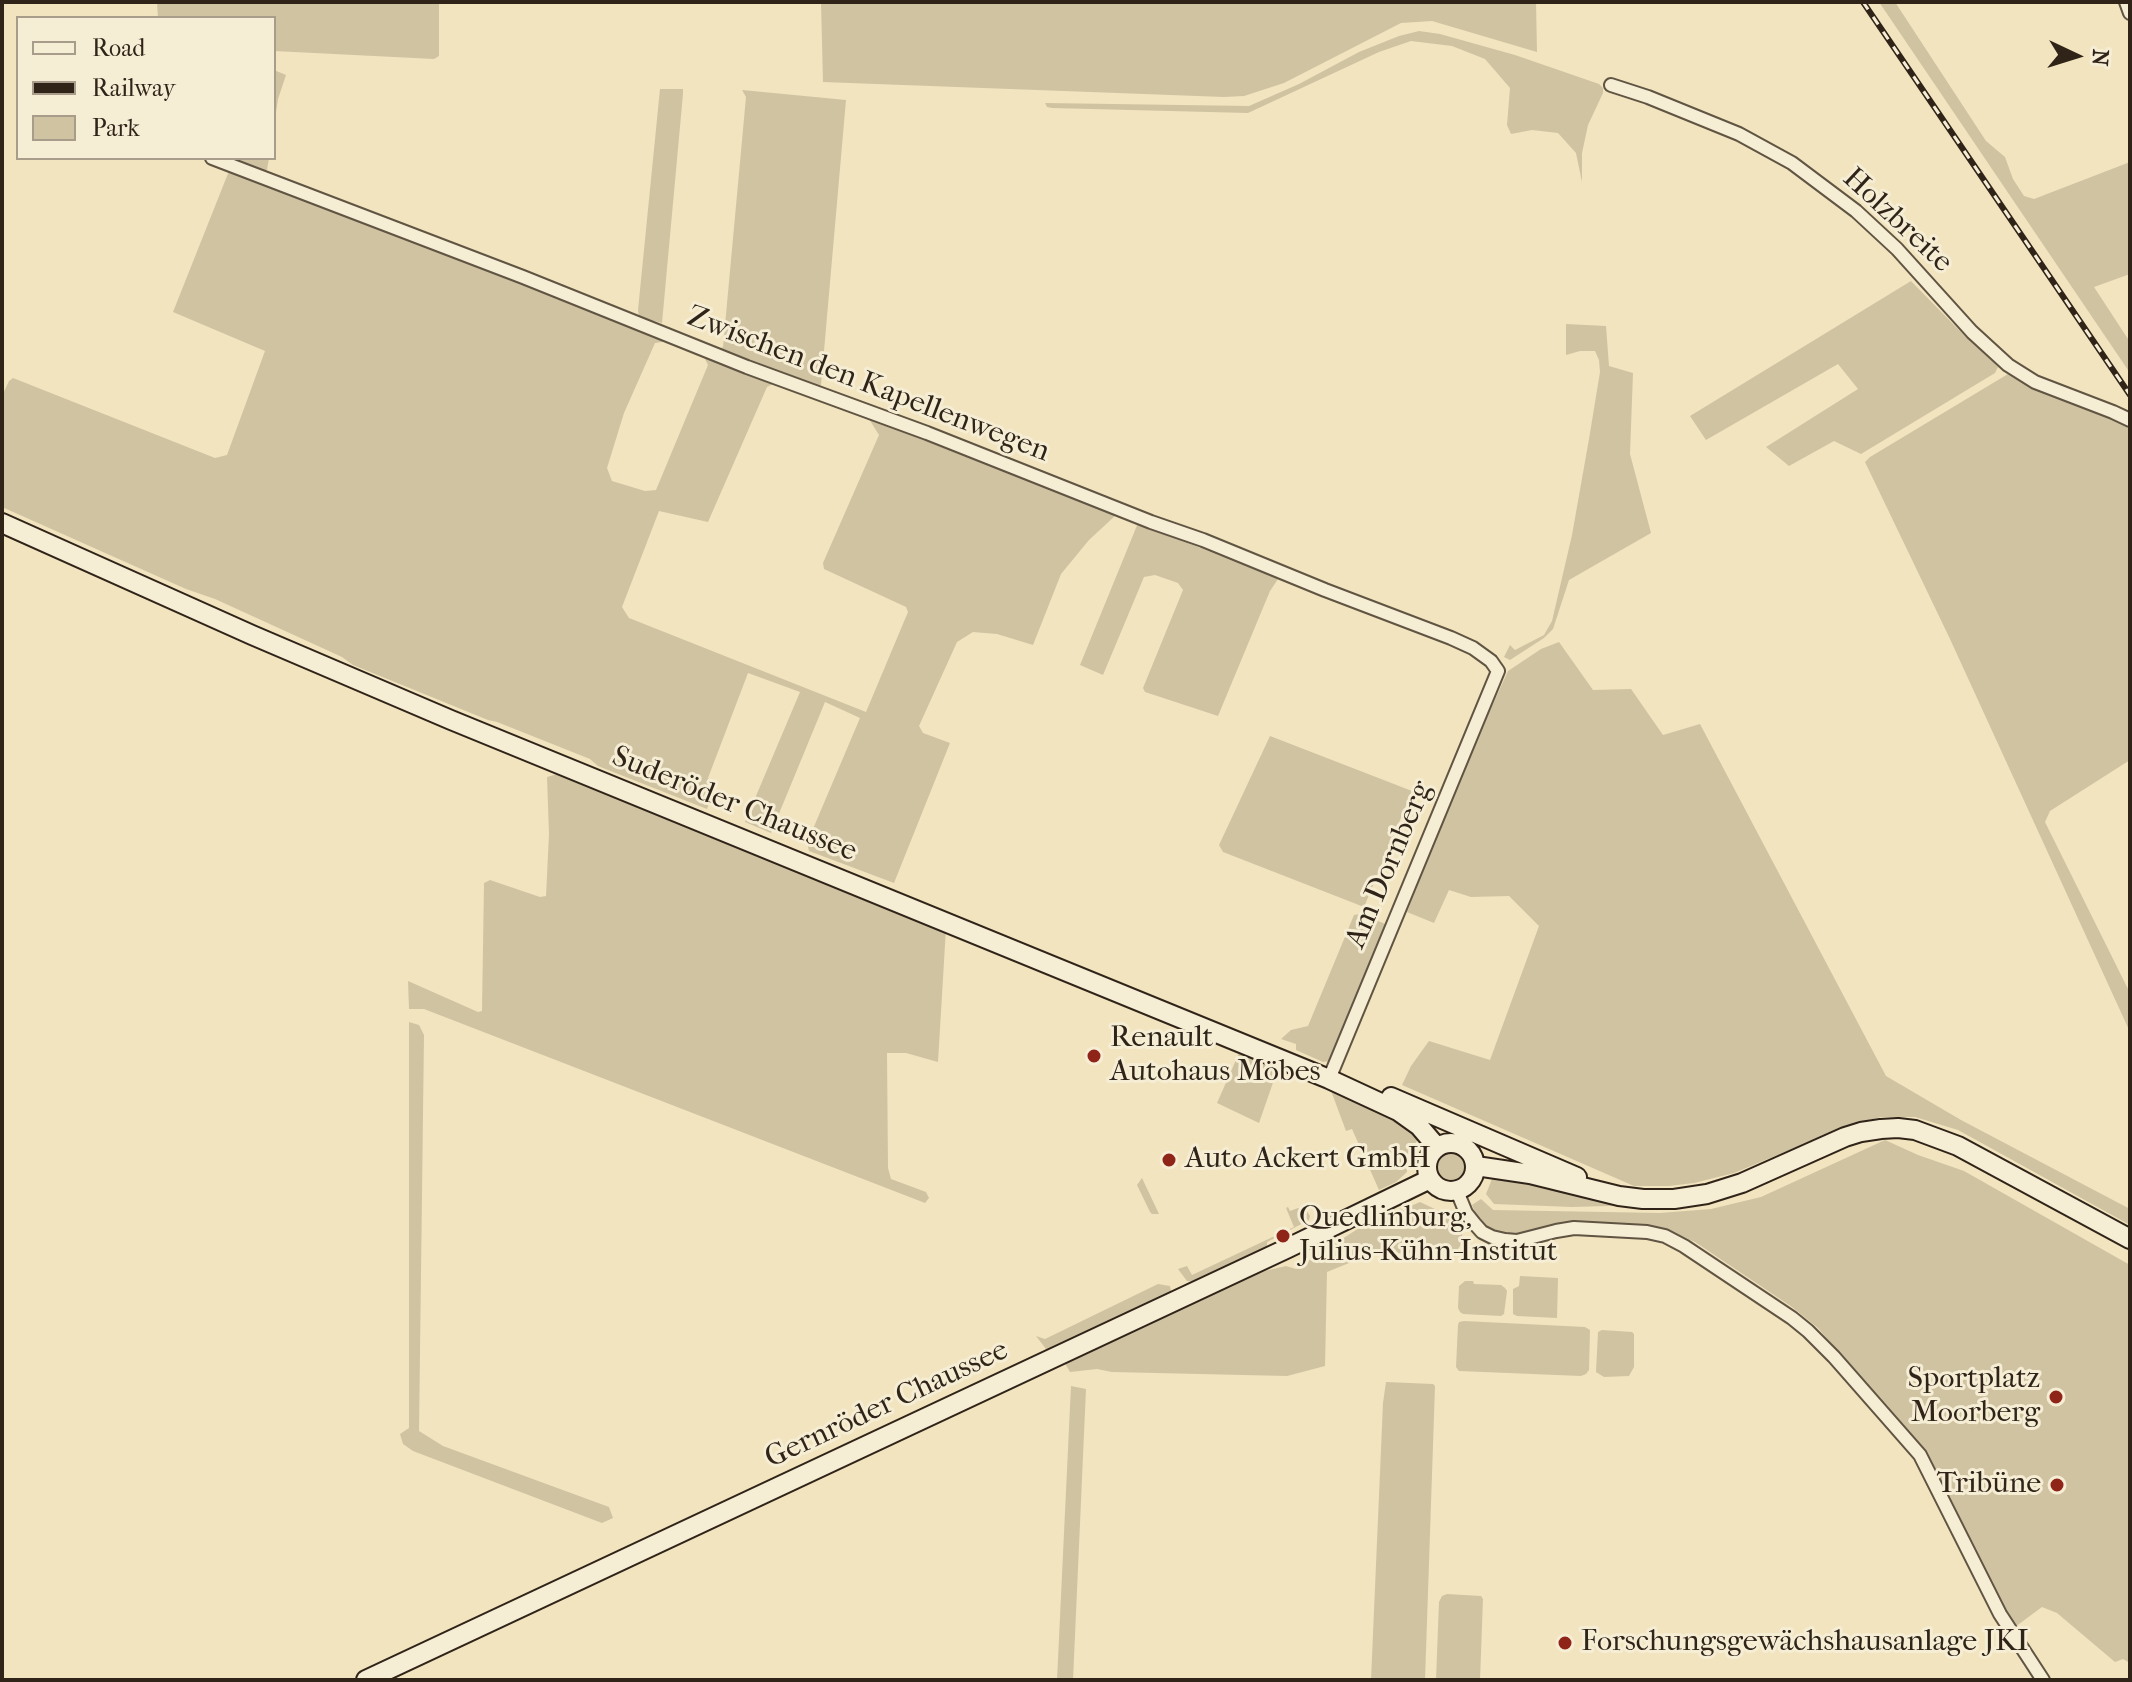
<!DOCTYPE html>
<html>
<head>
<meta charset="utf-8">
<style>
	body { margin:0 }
	#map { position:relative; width:2132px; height:1682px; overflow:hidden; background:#f1e4be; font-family:"IM FELL French Canon",serif }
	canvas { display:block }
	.frame { position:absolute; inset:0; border:4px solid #302419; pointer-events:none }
	.legend { position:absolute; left:16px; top:16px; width:260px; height:144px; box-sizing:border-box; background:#f6edd5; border:2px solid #a79d8a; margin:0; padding:10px 14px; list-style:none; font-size:24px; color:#302419 }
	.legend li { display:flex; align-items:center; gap:16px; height:40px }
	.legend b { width:40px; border:2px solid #a79d8a }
	.north { position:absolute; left:2036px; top:16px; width:80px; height:80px; -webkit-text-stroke:6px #f6edd5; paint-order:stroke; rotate:94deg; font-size:22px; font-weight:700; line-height:32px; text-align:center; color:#302419 }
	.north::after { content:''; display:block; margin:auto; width:28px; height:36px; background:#302419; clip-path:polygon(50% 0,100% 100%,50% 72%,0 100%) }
</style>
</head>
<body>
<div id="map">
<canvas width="2132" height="1682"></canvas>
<div class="frame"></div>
<ul class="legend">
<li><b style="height:10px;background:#f6edd5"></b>Road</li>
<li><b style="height:10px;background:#302419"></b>Railway</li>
<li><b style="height:22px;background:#d0c3a2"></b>Park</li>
</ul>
<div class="north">N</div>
</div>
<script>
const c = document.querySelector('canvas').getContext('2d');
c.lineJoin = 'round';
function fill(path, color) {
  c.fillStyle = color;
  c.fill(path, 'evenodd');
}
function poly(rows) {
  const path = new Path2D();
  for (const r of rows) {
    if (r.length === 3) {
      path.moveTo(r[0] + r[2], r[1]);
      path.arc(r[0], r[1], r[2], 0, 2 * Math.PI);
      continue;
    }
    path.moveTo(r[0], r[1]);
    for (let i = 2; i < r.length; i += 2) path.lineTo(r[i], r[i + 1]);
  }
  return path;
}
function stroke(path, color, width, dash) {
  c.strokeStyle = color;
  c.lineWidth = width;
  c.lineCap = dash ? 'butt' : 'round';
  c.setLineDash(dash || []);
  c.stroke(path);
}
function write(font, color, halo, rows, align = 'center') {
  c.font = font + ' "IM FELL French Canon",serif';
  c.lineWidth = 6;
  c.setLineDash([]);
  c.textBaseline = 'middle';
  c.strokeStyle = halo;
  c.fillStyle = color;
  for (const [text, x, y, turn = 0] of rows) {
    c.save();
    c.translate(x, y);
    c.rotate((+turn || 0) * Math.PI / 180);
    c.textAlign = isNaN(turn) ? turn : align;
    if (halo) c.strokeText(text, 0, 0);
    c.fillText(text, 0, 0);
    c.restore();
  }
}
const green = poly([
	[157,2,439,2,439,56,434,59,274,51,274,18,158,18],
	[821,2,1536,2,1537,52,1432,21,1401,23,1284,83,1244,96,1224,97,823,82],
	[1879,2,1895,2,1986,141,2005,157,2013,179,2024,196,2034,199,2130,162,2130,274,2094,287,2130,342,2130,373],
	[1419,31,1440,34,1515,55,1599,84,1603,88,1603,93,1588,125,1582,153,1582,182,1576,153,1558,133,1532,130,1511,134,1507,125,1510,88,1485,59,1452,46,1411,41,1379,52,1248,113,1052,108,1047,107,1045,103,1249,106,1299,84,1359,52,1399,36],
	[274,70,286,75,278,99,274,126],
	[660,89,683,89,683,94,662,323,639,317,638,310],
	[742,90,846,100,821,385,816,387,718,350,723,347,746,97],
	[229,158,269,158,267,170,261,171],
	[229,171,343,215,346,210,467,263,669,341,655,343,624,413,607,468,612,481,645,491,656,490,708,365,704,357,773,384,767,387,708,522,659,511,622,607,629,618,866,712,908,612,906,607,824,569,823,563,879,435,869,419,1116,515,1089,540,1061,574,1033,645,997,634,973,632,957,642,919,726,923,733,950,743,894,883,809,851,807,843,860,718,825,702,771,833,745,822,800,692,748,673,708,778,715,785,707,809,598,766,590,759,497,722,488,720,353,665,342,657,215,599,186,589,2,507,2,396,9,381,13,378,215,458,227,455,265,351,173,312],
	[1911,281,1956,327,1998,367,1995,373,1861,454,1834,441,1789,466,1766,447,1858,389,1838,364,1706,440,1690,416],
	[1566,324,1606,326,1609,366,1633,373,1630,454,1651,533,1569,580,1553,629,1544,638,1510,660,1504,657,1510,645,1515,650,1544,635,1552,621,1572,535,1589,439,1600,372,1599,360,1595,351,1580,351,1566,355],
	[2008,374,2112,417,2130,429,2130,760,2050,811,2045,822,2130,993,2130,1032,1950,639,1865,462,1870,457],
	[1138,523,1278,579,1270,591,1218,716,1145,692,1143,688,1183,590,1178,583,1155,575,1144,577,1103,675,1080,665],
	[1559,642,1593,690,1631,689,1663,735,1700,724,1886,1076,1961,1120,2130,1209,2130,1225,1958,1130,1915,1117,1881,1117,1850,1125,1734,1173,1694,1183,1669,1186,1634,1186,1402,1085,1411,1066,1429,1041,1490,1060,1539,926,1509,896,1471,897,1449,890,1434,923,1407,912,1461,774,1508,671,1541,649],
	[1270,736,1412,791,1364,907,1223,852,1219,845],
	[561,773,639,803,717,838,946,928,938,1062,906,1053,887,1053,888,1168,891,1179,926,1192,929,1198,925,1203,424,1009,409,1009,408,981,478,1012,482,1011,484,883,490,880,540,897,546,896,549,834,547,777],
	[1360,914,1388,925,1330,1061,1323,1062,1296,1050,1296,1044,1281,1039,1291,1030,1308,1026,1354,915],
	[409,1022,419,1025,424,1035,419,1431,443,1446,609,1507,613,1518,602,1523,413,1451,403,1444,400,1434,409,1428],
	[1240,1051,1270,1064,1276,1074,1259,1123,1217,1103],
	[1330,1088,1377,1107,1407,1127,1418,1140,1409,1150,1406,1163,1407,1172,1396,1182,1379,1190,1352,1129,1346,1131],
	[1885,1140,1918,1155,1964,1171,2130,1265,2130,1663,2123,1659,2115,1662,2057,1613,2042,1607,2015,1627,1918,1445,1818,1328,1792,1307,1695,1242,1660,1227,1612,1224,1574,1224,1513,1236,1494,1232,1487,1228,1478,1219,1472,1205,1481,1199,1493,1210,1660,1213,1711,1209,1761,1197],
	[1451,1167,15],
	[1142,1178,1159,1214,1152,1214,1150,1212,1137,1185],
	[1505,1178,1644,1205,1572,1207,1494,1204,1486,1194,1492,1179],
	[1420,1202,1437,1210,1452,1211,1464,1226,1460,1246,1455,1253,1448,1253,1444,1247,1435,1252,1371,1254,1327,1272,1325,1366,1287,1376,1112,1372,1097,1369,1070,1372,1063,1360,1243,1276,1286,1266,1296,1269,1356,1230,1391,1210,1406,1208],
	[1288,1207,1290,1211,1298,1208,1307,1211,1310,1216,1309,1220,1267,1242,1267,1246,1248,1256,1242,1262,1197,1282,1187,1281,1178,1269,1187,1266,1192,1275,1294,1227,1286,1208],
	[1520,1276,1558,1278,1557,1318,1517,1316,1513,1314,1513,1289,1519,1286],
	[1465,1281,1473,1281,1474,1284,1501,1285,1505,1288,1507,1291,1504,1314,1501,1316,1463,1314,1460,1312,1458,1308,1459,1286],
	[1158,1284,1170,1286,1171,1291,1164,1298,1053,1349,1046,1349,1036,1336,1045,1339],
	[1464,1321,1585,1327,1590,1330,1589,1370,1586,1374,1581,1376,1459,1371,1456,1367,1458,1325,1459,1322],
	[1602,1330,1632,1332,1634,1334,1634,1367,1629,1376,1604,1377,1596,1372,1598,1332],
	[1386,1382,1433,1384,1435,1386,1425,1680,1371,1680,1383,1403],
	[1071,1386,1086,1389,1073,1680,1057,1680],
	[1447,1594,1481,1596,1483,1599,1480,1680,1436,1680,1439,1602,1442,1596]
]);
const street = poly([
	[2126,2,2130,13],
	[1611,85,1648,97,1739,134,1792,163,1856,211,1897,249,1972,332,2008,365,2035,382,2113,412,2130,420],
	[212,158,523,277,747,367,927,433,1151,522,1203,540,1325,590,1451,638,1473,648,1491,661,1498,671,1329,1079],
	[1457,1191,1466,1213,1474,1223,1482,1232,1492,1237,1505,1240,1517,1241,1556,1231,1574,1228,1647,1232,1665,1236,1684,1246,1792,1318,1808,1331,1834,1357,1920,1455,2000,1614,2043,1680]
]);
const secondary = poly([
	[2,523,252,635,451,720,1329,1079,1398,1111,1419,1126,1437,1147],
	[1391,1097,1577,1177],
	[1451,1167,24],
	[1476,1166,1530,1174,1619,1196,1643,1199,1674,1199,1707,1194,1742,1183,1845,1137,1861,1132,1881,1129,1898,1128,1915,1130,1958,1146,2130,1239],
	[366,1680,1288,1248,1430,1179]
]);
const rail = poly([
	[1863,2,2130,395]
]);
const markers = [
	[1094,1056,8,"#8f2418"],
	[1169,1160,8,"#8f2418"],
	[1283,1236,8,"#8f2418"],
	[2056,1397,8,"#8f2418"],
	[2057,1485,8,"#8f2418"],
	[1565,1643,8,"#8f2418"]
];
const streetNames = [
	["Holzbreite",1897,221,43],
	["Zwischen den Kapellenwegen",868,385,21],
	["Suderöder Chaussee",734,805,22],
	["Am Dornberg",1390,865,-67],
	["Gernröder Chaussee",887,1405,-25]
];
const poiNames = [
	["Renault",1110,1039],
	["Autohaus Möbes",1110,1073],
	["Auto Ackert GmbH",1185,1160],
	["Quedlinburg,",1299,1219],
	["Julius-Kühn-Institut",1299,1253],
	["Sportplatz",2040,1380,"right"],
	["Moorberg",2040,1414,"right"],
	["Tribüne",2041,1485,"right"],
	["Forschungsgewächshausanlage JKI",1581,1643]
];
fill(green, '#d0c3a2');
stroke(street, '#605442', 16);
stroke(secondary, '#302419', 22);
stroke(street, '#f6edd5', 12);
stroke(secondary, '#f6edd5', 18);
stroke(rail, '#302419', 6);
stroke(rail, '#f6edd5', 3, [9]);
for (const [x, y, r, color] of markers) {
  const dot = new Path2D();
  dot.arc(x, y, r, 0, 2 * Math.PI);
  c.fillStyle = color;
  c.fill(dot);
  stroke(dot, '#f6edd5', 3);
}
write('30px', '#302419', '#f6edd5', streetNames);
write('30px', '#302419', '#f6edd5', poiNames, 'left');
</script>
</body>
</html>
